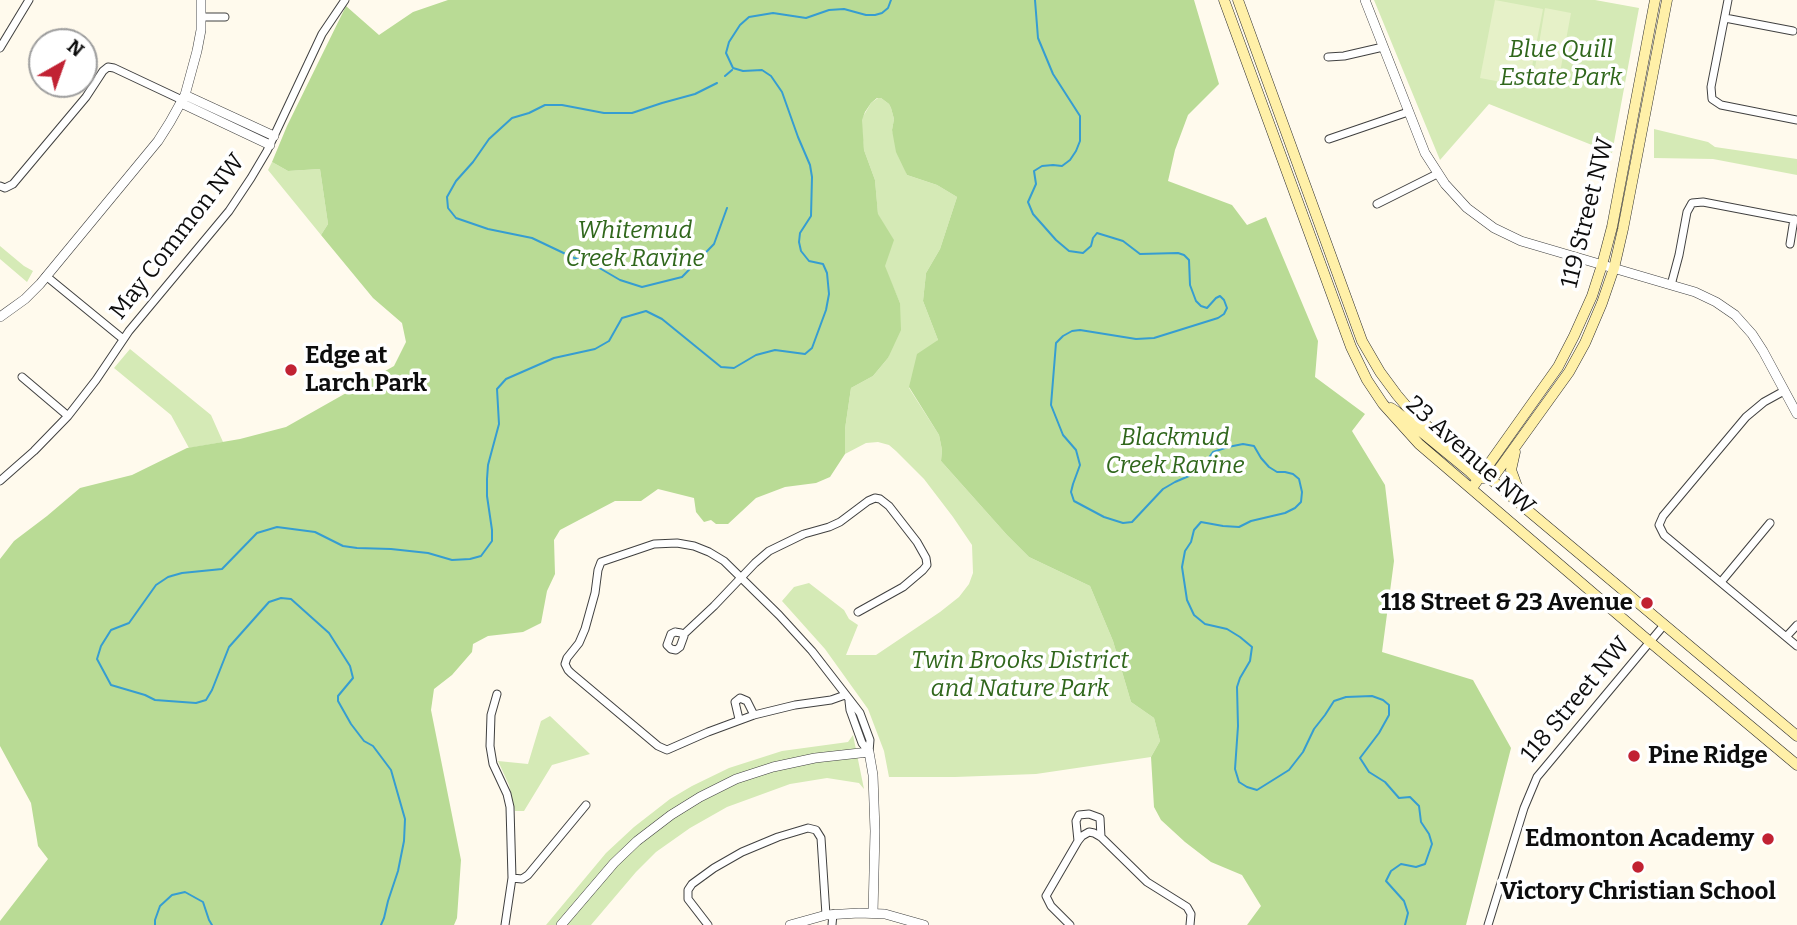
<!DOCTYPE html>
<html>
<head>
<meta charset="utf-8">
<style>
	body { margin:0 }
	#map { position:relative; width:1797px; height:925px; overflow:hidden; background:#fffaed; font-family:Bitter,serif }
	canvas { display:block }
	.north { position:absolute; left:28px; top:28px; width:70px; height:70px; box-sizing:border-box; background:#fff; border:2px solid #9e9e9e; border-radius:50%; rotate:40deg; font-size:19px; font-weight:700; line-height:28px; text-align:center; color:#0d0d0d }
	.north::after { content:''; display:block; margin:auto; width:24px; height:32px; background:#c12233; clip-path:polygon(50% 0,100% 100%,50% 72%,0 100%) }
</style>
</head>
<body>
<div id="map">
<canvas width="1797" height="925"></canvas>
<div class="north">N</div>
</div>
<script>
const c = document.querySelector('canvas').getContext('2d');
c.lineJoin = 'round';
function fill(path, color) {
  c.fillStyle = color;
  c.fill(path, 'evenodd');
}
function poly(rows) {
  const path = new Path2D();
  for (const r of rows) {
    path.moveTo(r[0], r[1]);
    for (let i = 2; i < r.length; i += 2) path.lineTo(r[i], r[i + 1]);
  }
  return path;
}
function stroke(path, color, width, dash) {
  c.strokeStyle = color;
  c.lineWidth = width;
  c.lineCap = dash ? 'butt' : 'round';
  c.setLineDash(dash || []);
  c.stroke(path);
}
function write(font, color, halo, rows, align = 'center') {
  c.font = font + ' Bitter,serif';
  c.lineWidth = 7;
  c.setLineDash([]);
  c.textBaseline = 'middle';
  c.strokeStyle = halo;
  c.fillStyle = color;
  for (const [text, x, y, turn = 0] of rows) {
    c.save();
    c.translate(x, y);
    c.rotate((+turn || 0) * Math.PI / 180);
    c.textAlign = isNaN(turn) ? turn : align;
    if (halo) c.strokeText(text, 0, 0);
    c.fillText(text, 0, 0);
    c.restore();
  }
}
const green = poly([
	[1374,0,1595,0,1639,8,1612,153,1489,104,1440,160],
	[878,98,881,98,889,104,891,108,894,119,892,130,907,175,937,185,957,197,940,249,926,273,923,301,938,340,909,388,939,435,942,450,941,461,1007,535,1029,557,1090,586,1113,641,1131,702,1154,718,1160,741,1151,757,1036,774,955,777,889,777,884,751,868,709,825,649,782,601,794,587,809,583,844,610,849,619,858,625,846,655,876,655,940,612,959,597,969,584,973,573,972,545,953,517,924,479,896,451,889,445,878,442,866,443,845,454,845,429,851,388,873,376,888,358,900,303,884,266,893,240,878,215,875,180,864,150,861,120,871,103],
	[1654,129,1708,142,1715,147,1797,159,1797,175,1713,159,1654,158],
	[272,162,288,171,320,169,328,224,321,235,268,170],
	[0,246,24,266,33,271,27,282,0,259],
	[130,349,211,415,223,442,189,448,171,415,114,368],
	[550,716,590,754,552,765,524,811,515,811,509,785,498,761,528,764,541,721],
	[853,735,864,789,859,783,827,778,790,784,727,807,690,828,656,852,636,872,591,925,546,925,606,853,634,827,670,799,692,786,729,768,782,751,848,742]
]);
const forest = poly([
	[448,0,1194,0,1219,84,1188,115,1175,150,1168,181,1232,205,1247,225,1266,217,1318,341,1315,377,1365,414,1352,431,1385,485,1394,561,1382,652,1473,680,1511,748,1466,925,1247,925,1261,906,1242,875,1211,862,1185,842,1161,820,1154,807,1151,757,1160,741,1154,718,1131,702,1113,641,1090,586,1029,557,1007,535,941,461,942,450,939,435,909,387,917,354,938,340,923,301,926,273,940,249,957,197,937,185,907,175,896,152,892,130,894,119,891,108,889,104,881,98,877,98,871,103,865,112,862,120,864,150,875,180,878,214,894,240,885,266,900,303,901,330,888,358,873,376,851,388,845,429,845,454,830,477,816,483,785,487,756,498,728,524,716,524,711,520,704,522,696,512,694,498,658,489,641,501,615,501,560,530,554,540,555,574,547,591,541,623,523,632,488,636,473,644,472,652,452,675,434,689,431,710,461,860,457,918,454,925,0,925,0,921,48,859,38,846,31,803,0,746,0,559,14,541,47,516,80,488,132,475,187,448,240,439,286,427,394,366,406,342,402,323,373,298,321,235,328,224,320,169,288,171,272,162,287,126,346,6,379,35,413,12]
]);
const pitch = poly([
	[1495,0,1543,9,1528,87,1480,78],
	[1545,8,1571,13,1559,78,1534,74]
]);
const stream = poly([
	[1035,0,1038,38,1053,74,1080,116,1080,141,1076,151,1070,160,1062,166,1053,165,1042,166,1034,171,1036,184,1028,202,1033,214,1056,240,1069,251,1083,253,1091,246,1093,238,1097,233,1123,241,1140,254,1178,253,1184,255,1189,260,1190,285,1196,301,1201,306,1207,308,1216,298,1220,296,1224,300,1227,308,1224,314,1218,318,1154,338,1136,339,1080,330,1072,331,1063,336,1056,343,1051,405,1063,435,1076,450,1080,465,1073,484,1071,492,1074,501,1104,517,1123,523,1132,522,1163,489,1175,482,1189,476,1203,466,1213,452,1228,447,1243,444,1254,446,1261,458,1269,467,1277,472,1285,472,1293,474,1299,479,1302,492,1301,502,1295,508,1285,513,1251,521,1239,527,1223,526,1201,522,1194,530,1191,542,1185,551,1182,567,1187,600,1194,615,1205,624,1227,629,1240,637,1252,647,1250,661,1240,678,1237,687,1238,726,1235,769,1239,782,1247,787,1257,790,1289,770,1303,752,1314,729,1325,715,1334,701,1346,697,1372,696,1383,700,1389,705,1389,715,1379,733,1360,758,1369,772,1385,782,1399,798,1410,797,1419,806,1421,822,1429,834,1432,844,1425,864,1416,867,1401,864,1391,871,1386,881,1404,901,1408,913,1405,925],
	[725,76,732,70],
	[717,83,695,94,662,103,632,113,604,113,562,105,545,105,529,113,512,118,489,139,473,162,456,181,447,197,448,208,456,218,488,229,532,238,572,257,596,266,620,280,642,287,682,277,714,244,727,208],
	[155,925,155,920,160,906,172,895,185,892,203,902,209,920,212,925],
	[381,925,384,918,388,901,398,871,404,841,405,819,391,770,373,746,364,741,351,724,338,701,338,696,353,678,350,666,329,633,291,599,281,598,269,602,229,647,212,690,206,700,196,703,155,700,145,695,111,685,97,659,101,646,111,630,129,623,156,585,168,577,182,573,222,569,257,533,277,527,315,532,343,546,357,548,391,549,428,553,452,560,470,559,481,556,492,541,492,530,487,496,487,479,488,465,499,424,497,389,506,379,554,358,595,349,609,341,622,318,646,311,662,319,721,367,734,368,756,355,775,350,805,354,812,348,826,310,829,294,827,273,823,264,809,261,801,251,799,242,800,233,811,216,812,177,810,165,798,137,782,92,771,76,762,70,743,71,733,68,726,53,729,42,740,25,749,17,773,13,806,18,829,10,844,9,866,15,875,15,882,13,888,8,891,0]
]);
const minor = poly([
	[1728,0,1711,87,1712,99,1721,105,1797,120],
	[201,17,225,17],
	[1725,18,1793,31],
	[0,48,29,0],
	[1328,57,1344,56,1383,47],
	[1329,139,1408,112],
	[0,186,5,188,13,184,86,97,103,71,108,67,114,68,182,100],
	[1377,204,1437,174],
	[1790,244,1794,219],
	[46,276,123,339],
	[1671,285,1679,255,1687,212,1692,203,1703,202,1797,220],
	[22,377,68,416],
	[1784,391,1764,402,1746,417,1663,516,1659,525,1664,535,1797,646],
	[0,481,34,451,68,416,96,380,129,331,229,211,251,178,267,151,322,34,345,0],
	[1721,582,1770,523],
	[675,632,681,633,684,636,680,647,676,650,671,649,667,645,671,634,675,632],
	[683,635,714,606,755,563,769,551,804,534,829,527,840,522,868,501,875,498,880,499,889,506,917,542,926,558,927,565,923,570,903,587,858,612],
	[1786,637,1797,625],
	[497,694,491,715,490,746,493,764,507,794,510,807,512,878,505,925],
	[845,695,831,700,795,705,754,715,708,732,667,750,658,746,571,673,568,670,565,664,567,658,579,643,585,629,595,593,598,570,601,562,654,544,677,543,694,546,709,552,724,561,779,615,812,651,860,713,870,740,869,752],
	[849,701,850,710,862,743,869,752],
	[739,719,735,702,740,698,747,701,754,715],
	[1078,841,1076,821,1079,815,1089,814,1100,818,1101,837],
	[512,878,522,879,528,875,586,805],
	[708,925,688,899,688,890,692,884,714,868,742,852,778,837,808,828,816,830,821,838,826,915],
	[832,925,833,914],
	[1070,925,1051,906,1046,896,1078,841,1082,836,1089,832,1094,833,1101,837,1147,882,1187,907,1191,914,1190,925],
	[1488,925,1524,808,1537,777,1664,625]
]);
const tertiary = poly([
	[1365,0,1425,153,1445,184,1467,208,1494,228,1521,241,1671,285,1695,292,1716,302,1735,315,1752,334,1763,351,1797,414],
	[185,95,274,136],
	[181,103,270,145],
	[0,317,25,299,40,284,158,141,170,122,185,95,197,51,201,30,201,0],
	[561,925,614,863,637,841,671,815,700,797,736,779,773,767,815,758,869,752,873,775,875,831,873,913],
	[790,925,826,915,859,913,885,914,924,925]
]);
const secondary = poly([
	[1224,0,1351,347,1367,380,1383,404,1419,444,1650,642,1797,765],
	[1238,0,1362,341,1380,372,1397,395,1413,414,1432,430,1797,736],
	[1391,408,1397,412,1470,472,1474,476,1484,478],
	[1515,452,1511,470,1519,492,1529,505],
	[1492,479,1569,372,1585,343,1602,303,1614,268,1623,229,1667,0],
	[1472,488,1558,367,1574,336,1592,296,1602,265,1612,227,1655,0]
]);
const markers = [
	[291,370,7,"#c12233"],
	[1647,603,7,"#c12233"],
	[1634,756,7,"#c12233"],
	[1768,839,7,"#c12233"],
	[1638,867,7,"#c12233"]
];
const parkNames = [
	["Blue Quill",1561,50],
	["Estate Park",1561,78],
	["Whitemud",635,231],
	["Creek Ravine",635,259],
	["Blackmud",1175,438],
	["Creek Ravine",1175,466],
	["Twin Brooks District",1020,661],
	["and Nature Park",1020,689]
];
const streetNames = [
	["119 Street NW",1588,213,-76],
	["May Common NW",178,237,-52],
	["23 Avenue NW",1470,456,42],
	["118 Street NW",1576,700,-50]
];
const poiNames = [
	["Edge at",305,356],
	["Larch Park",305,384],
	["118 Street & 23 Avenue",1633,603,"right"],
	["Pine Ridge",1648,756],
	["Edmonton Academy",1754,839,"right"],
	["Victory Christian School",1638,892,"center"]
];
fill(green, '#d5eab6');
fill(forest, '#b9db95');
fill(pitch, '#e6f1c8');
stroke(stream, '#369dd1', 2);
stroke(minor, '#404040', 9);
stroke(tertiary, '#404040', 10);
stroke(secondary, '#2f2f2f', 11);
stroke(minor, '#fff', 7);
stroke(tertiary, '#fff', 9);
stroke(secondary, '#fff0a8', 10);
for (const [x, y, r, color] of markers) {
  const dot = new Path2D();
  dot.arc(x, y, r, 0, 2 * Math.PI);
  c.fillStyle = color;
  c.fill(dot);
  stroke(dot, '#fff', 2.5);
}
write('italic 24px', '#30671c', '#fff', parkNames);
write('24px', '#0d0d0d', '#fff', streetNames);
write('bold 24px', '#0d0d0d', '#fff', poiNames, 'left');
</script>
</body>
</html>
